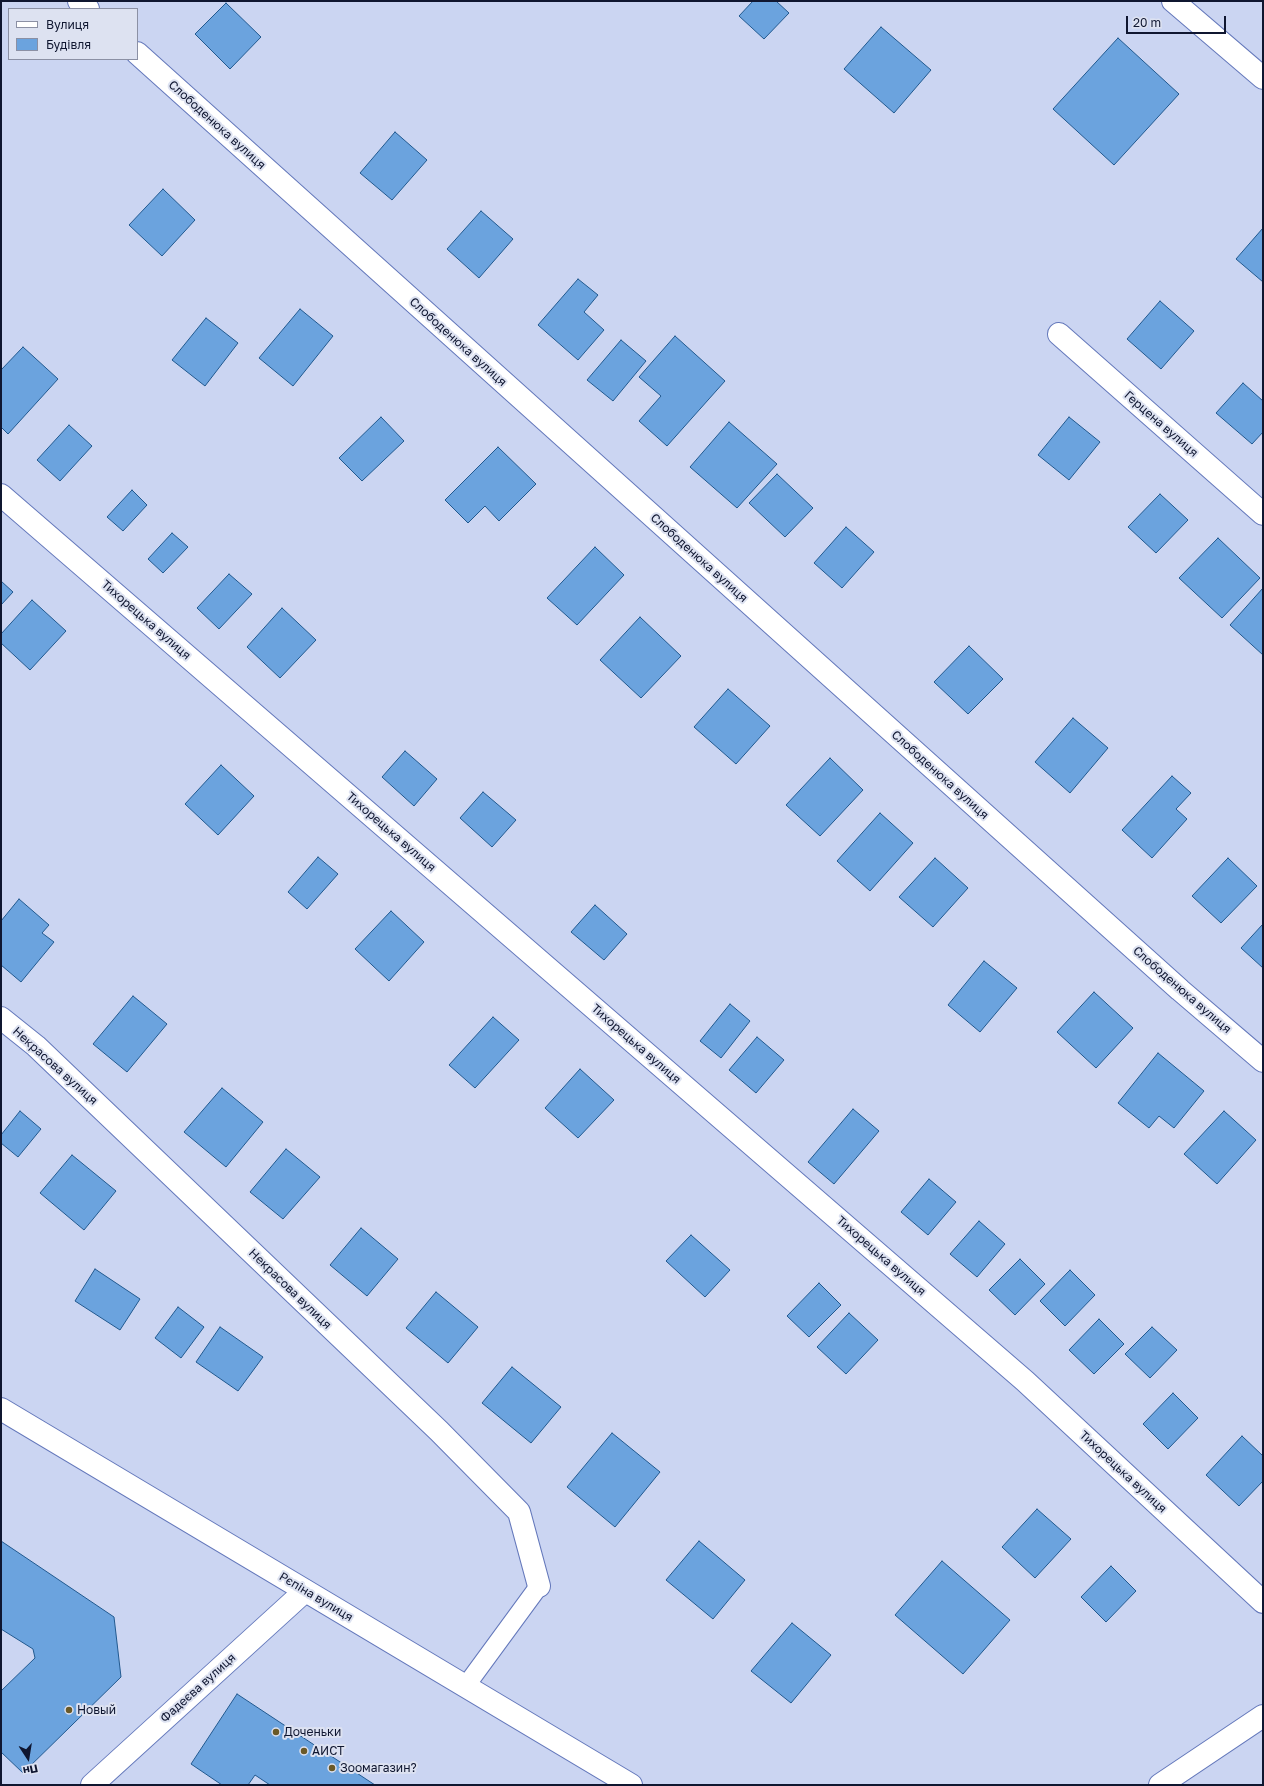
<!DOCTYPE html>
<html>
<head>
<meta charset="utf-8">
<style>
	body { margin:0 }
	#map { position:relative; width:1264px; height:1786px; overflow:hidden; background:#cbd5f2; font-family:"Golos Text",sans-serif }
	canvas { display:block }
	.frame { position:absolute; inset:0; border:2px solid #0f1630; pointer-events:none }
	.legend { position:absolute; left:8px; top:8px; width:130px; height:52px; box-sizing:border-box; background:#dde2f1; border:1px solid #8b90a4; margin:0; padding:5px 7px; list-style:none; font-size:12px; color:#0f1630 }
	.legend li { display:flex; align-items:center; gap:8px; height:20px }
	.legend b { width:20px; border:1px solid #8b90a4 }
	.north { position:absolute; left:8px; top:1738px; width:40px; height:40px; -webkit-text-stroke:3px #dde2f1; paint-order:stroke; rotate:168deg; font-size:11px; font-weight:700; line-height:16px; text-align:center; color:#0f1630 }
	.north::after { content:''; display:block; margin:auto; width:14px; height:18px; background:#0f1630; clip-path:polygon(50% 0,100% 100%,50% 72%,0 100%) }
	.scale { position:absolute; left:1126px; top:16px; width:100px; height:18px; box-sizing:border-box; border:2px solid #0f1630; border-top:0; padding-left:5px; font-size:12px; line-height:14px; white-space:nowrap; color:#0f1630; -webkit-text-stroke:3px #dde2f1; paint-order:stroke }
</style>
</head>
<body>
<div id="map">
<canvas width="1264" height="1786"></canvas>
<div class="frame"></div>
<ul class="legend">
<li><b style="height:5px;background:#fff"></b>Вулиця</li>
<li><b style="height:11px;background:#6ba3de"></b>Будівля</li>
</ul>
<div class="north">Пн</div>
<div class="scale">20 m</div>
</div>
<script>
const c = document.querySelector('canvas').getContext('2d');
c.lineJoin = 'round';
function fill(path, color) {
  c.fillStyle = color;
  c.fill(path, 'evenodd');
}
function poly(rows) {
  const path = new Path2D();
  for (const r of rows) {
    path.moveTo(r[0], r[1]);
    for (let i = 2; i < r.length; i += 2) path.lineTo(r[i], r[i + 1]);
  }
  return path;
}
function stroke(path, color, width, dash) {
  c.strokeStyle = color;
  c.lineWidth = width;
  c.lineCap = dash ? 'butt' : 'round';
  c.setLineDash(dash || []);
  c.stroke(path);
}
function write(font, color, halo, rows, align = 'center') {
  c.font = font + ' "Golos Text",sans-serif';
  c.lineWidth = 4;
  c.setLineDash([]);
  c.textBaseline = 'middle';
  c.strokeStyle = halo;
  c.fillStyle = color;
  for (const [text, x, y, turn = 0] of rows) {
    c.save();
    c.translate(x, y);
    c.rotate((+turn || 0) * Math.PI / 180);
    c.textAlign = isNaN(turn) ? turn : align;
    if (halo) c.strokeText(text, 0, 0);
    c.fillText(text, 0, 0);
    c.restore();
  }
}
const building = poly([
	[753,1,776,1,789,13,764,39,739,16,753,1],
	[226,3,261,37,230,69,195,34,226,3],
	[881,27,931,70,894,113,844,69,881,27],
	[1118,38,1179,94,1114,165,1053,109,1118,38],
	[395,132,427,160,392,200,360,173,395,132],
	[163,189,195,220,162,256,129,225,163,189],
	[481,211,513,239,479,278,447,249,481,211],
	[1263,228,1263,282,1236,259,1263,228],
	[578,279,598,295,584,312,604,330,578,360,538,325,578,279],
	[1160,301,1194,331,1161,369,1127,339,1160,301],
	[300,309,333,336,293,386,259,358,300,309],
	[206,318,238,343,205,386,172,360,206,318],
	[675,336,725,381,667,446,639,421,661,396,639,377,675,336],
	[621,340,646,361,613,401,587,380,621,340],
	[23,347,58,379,8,434,1,427,1,370,23,347],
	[1243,383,1263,401,1263,432,1252,444,1216,413,1243,383],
	[381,417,404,441,362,481,339,458,381,417],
	[1069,417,1100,442,1069,480,1038,455,1069,417],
	[729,422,777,464,737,508,690,467,729,422],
	[69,425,92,446,60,481,37,460,69,425],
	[498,447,536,484,499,521,485,506,468,523,445,500,498,447],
	[777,474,813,508,785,537,749,503,777,474],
	[132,490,147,505,123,531,107,517,132,490],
	[1160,494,1188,520,1156,553,1128,527,1160,494],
	[846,527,874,552,842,588,814,563,846,527],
	[172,533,188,547,163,573,148,559,172,533],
	[1218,538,1260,578,1222,618,1179,578,1218,538],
	[595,547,624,575,577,625,547,598,595,547],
	[229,574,252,594,219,629,197,608,229,574],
	[1,581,13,592,1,605,1,581],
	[1263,588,1263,655,1230,625,1263,588],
	[32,600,66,631,30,670,1,643,1,634,32,600],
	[282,608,316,640,280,678,247,647,282,608],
	[640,617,681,656,641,698,600,660,640,617],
	[969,646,1003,679,968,714,934,682,969,646],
	[728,689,770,726,736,764,694,727,728,689],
	[1073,718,1108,748,1070,793,1035,762,1073,718],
	[405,751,437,779,414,806,382,777,405,751],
	[830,758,863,790,820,836,786,805,830,758],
	[221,765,254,796,218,835,185,804,221,765],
	[1172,776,1191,793,1176,809,1187,819,1152,858,1122,830,1172,776],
	[483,792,516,820,492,847,460,818,483,792],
	[880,813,913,843,870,891,837,861,880,813],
	[318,857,338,874,307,909,288,892,318,857],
	[935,858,968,888,933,927,899,897,935,858],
	[1228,858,1257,886,1221,923,1192,896,1228,858],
	[19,899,49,925,42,933,54,942,21,982,1,965,1,921,19,899],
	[595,905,627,934,604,960,571,932,595,905],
	[391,911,424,942,389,981,355,949,391,911],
	[1263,924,1263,968,1241,948,1263,924],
	[984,961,1017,988,980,1032,948,1005,984,961],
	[1094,992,1133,1028,1096,1068,1057,1032,1094,992],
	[133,996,167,1024,127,1072,93,1044,133,996],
	[730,1004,750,1021,721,1058,700,1041,730,1004],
	[493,1017,519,1040,475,1088,449,1065,493,1017],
	[757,1037,784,1060,756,1093,729,1070,757,1037],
	[1158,1053,1204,1091,1174,1128,1159,1116,1149,1128,1118,1103,1158,1053],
	[580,1069,614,1100,578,1138,545,1108,580,1069],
	[222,1088,263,1122,226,1167,184,1132,222,1088],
	[853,1109,879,1131,834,1184,808,1162,853,1109],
	[20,1111,41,1129,18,1157,1,1143,1,1135,20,1111],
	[1224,1111,1256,1140,1217,1184,1184,1154,1224,1111],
	[286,1149,320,1177,283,1219,250,1192,286,1149],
	[72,1155,116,1191,84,1230,40,1193,72,1155],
	[929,1179,956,1202,928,1235,901,1212,929,1179],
	[979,1221,1005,1244,977,1277,950,1254,979,1221],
	[361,1228,398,1259,367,1296,330,1265,361,1228],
	[691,1235,730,1270,705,1297,666,1261,691,1235],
	[1020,1259,1045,1284,1015,1315,989,1290,1020,1259],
	[95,1269,140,1299,120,1330,75,1301,95,1269],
	[1070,1270,1095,1295,1065,1326,1040,1301,1070,1270],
	[819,1283,841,1305,809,1337,787,1316,819,1283],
	[436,1292,478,1327,448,1363,406,1328,436,1292],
	[178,1307,204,1327,181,1358,155,1338,178,1307],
	[849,1313,878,1340,846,1374,817,1347,849,1313],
	[1099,1319,1124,1344,1094,1374,1069,1350,1099,1319],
	[220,1327,263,1357,238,1391,196,1362,220,1327],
	[1152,1327,1177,1350,1150,1378,1125,1354,1152,1327],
	[512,1367,561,1407,531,1443,482,1403,512,1367],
	[1173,1393,1198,1418,1168,1449,1143,1424,1173,1393],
	[612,1433,660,1472,615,1527,567,1487,612,1433],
	[1242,1436,1263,1456,1263,1481,1239,1506,1206,1475,1242,1436],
	[1037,1509,1071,1539,1035,1578,1002,1547,1037,1509],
	[1,1541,114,1617,121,1677,23,1773,1,1752,1,1691,35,1658,33,1649,1,1629,1,1541],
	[699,1541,745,1580,713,1619,666,1580,699,1541],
	[942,1561,1010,1620,963,1674,895,1615,942,1561],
	[1111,1566,1136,1591,1106,1622,1081,1597,1111,1566],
	[792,1623,831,1655,791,1703,751,1671,792,1623],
	[237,1694,375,1785,270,1785,255,1775,248,1785,222,1785,191,1764,237,1694]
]);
const lane = poly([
	[465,1687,539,1586]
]);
const street = poly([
	[79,1,88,9],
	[1173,1,1263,78],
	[137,53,1180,990,1263,1061],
	[1059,334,1263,514],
	[1,495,1025,1381,1263,1602],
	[1,1018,36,1046,439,1431,519,1512,539,1586],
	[92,1785,305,1591]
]);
const secondary = poly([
	[1,1409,631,1785],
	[1160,1785,1263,1716]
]);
const markers = [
	[69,1710,4,"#6a5927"],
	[276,1732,4,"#6a5927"],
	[304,1751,4,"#6a5927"],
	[332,1768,4,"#6a5927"]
];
const streetNames = [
	["Слободенюка вулиця",217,125,42],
	["Слободенюка вулиця",458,342,42],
	["Герцена вулиця",1161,424,41],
	["Слободенюка вулиця",699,558,42],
	["Тихорецька вулиця",146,620,41],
	["Слободенюка вулиця",940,775,42],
	["Тихорецька вулиця",391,832,41],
	["Слободенюка вулиця",1182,990,41],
	["Тихорецька вулиця",636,1044,41],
	["Некрасова вулиця",55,1066,42],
	["Тихорецька вулиця",881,1256,41],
	["Некрасова вулиця",290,1289,44],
	["Тихорецька вулиця",1123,1472,43],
	["Рєпіна вулиця",316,1597,31],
	["Фадеєва вулиця",198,1688,-42]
];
const poiNames = [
	["Новый",77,1710],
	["Доченьки",284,1732],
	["АИСТ",312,1751],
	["Зоомагазин?",340,1768]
];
fill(building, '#6ba3de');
stroke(building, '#21598f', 1);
stroke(lane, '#6478bb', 20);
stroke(street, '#6478bb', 24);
stroke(secondary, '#6478bb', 24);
stroke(lane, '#fff', 18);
stroke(street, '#fff', 22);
stroke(secondary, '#fff', 22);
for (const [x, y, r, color] of markers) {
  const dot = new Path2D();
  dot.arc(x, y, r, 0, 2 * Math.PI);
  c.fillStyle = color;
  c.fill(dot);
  stroke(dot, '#dde2f1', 1.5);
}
write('12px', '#0f1630', '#dde2f1', streetNames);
write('12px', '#0f1630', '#dde2f1', poiNames, 'left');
</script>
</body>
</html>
